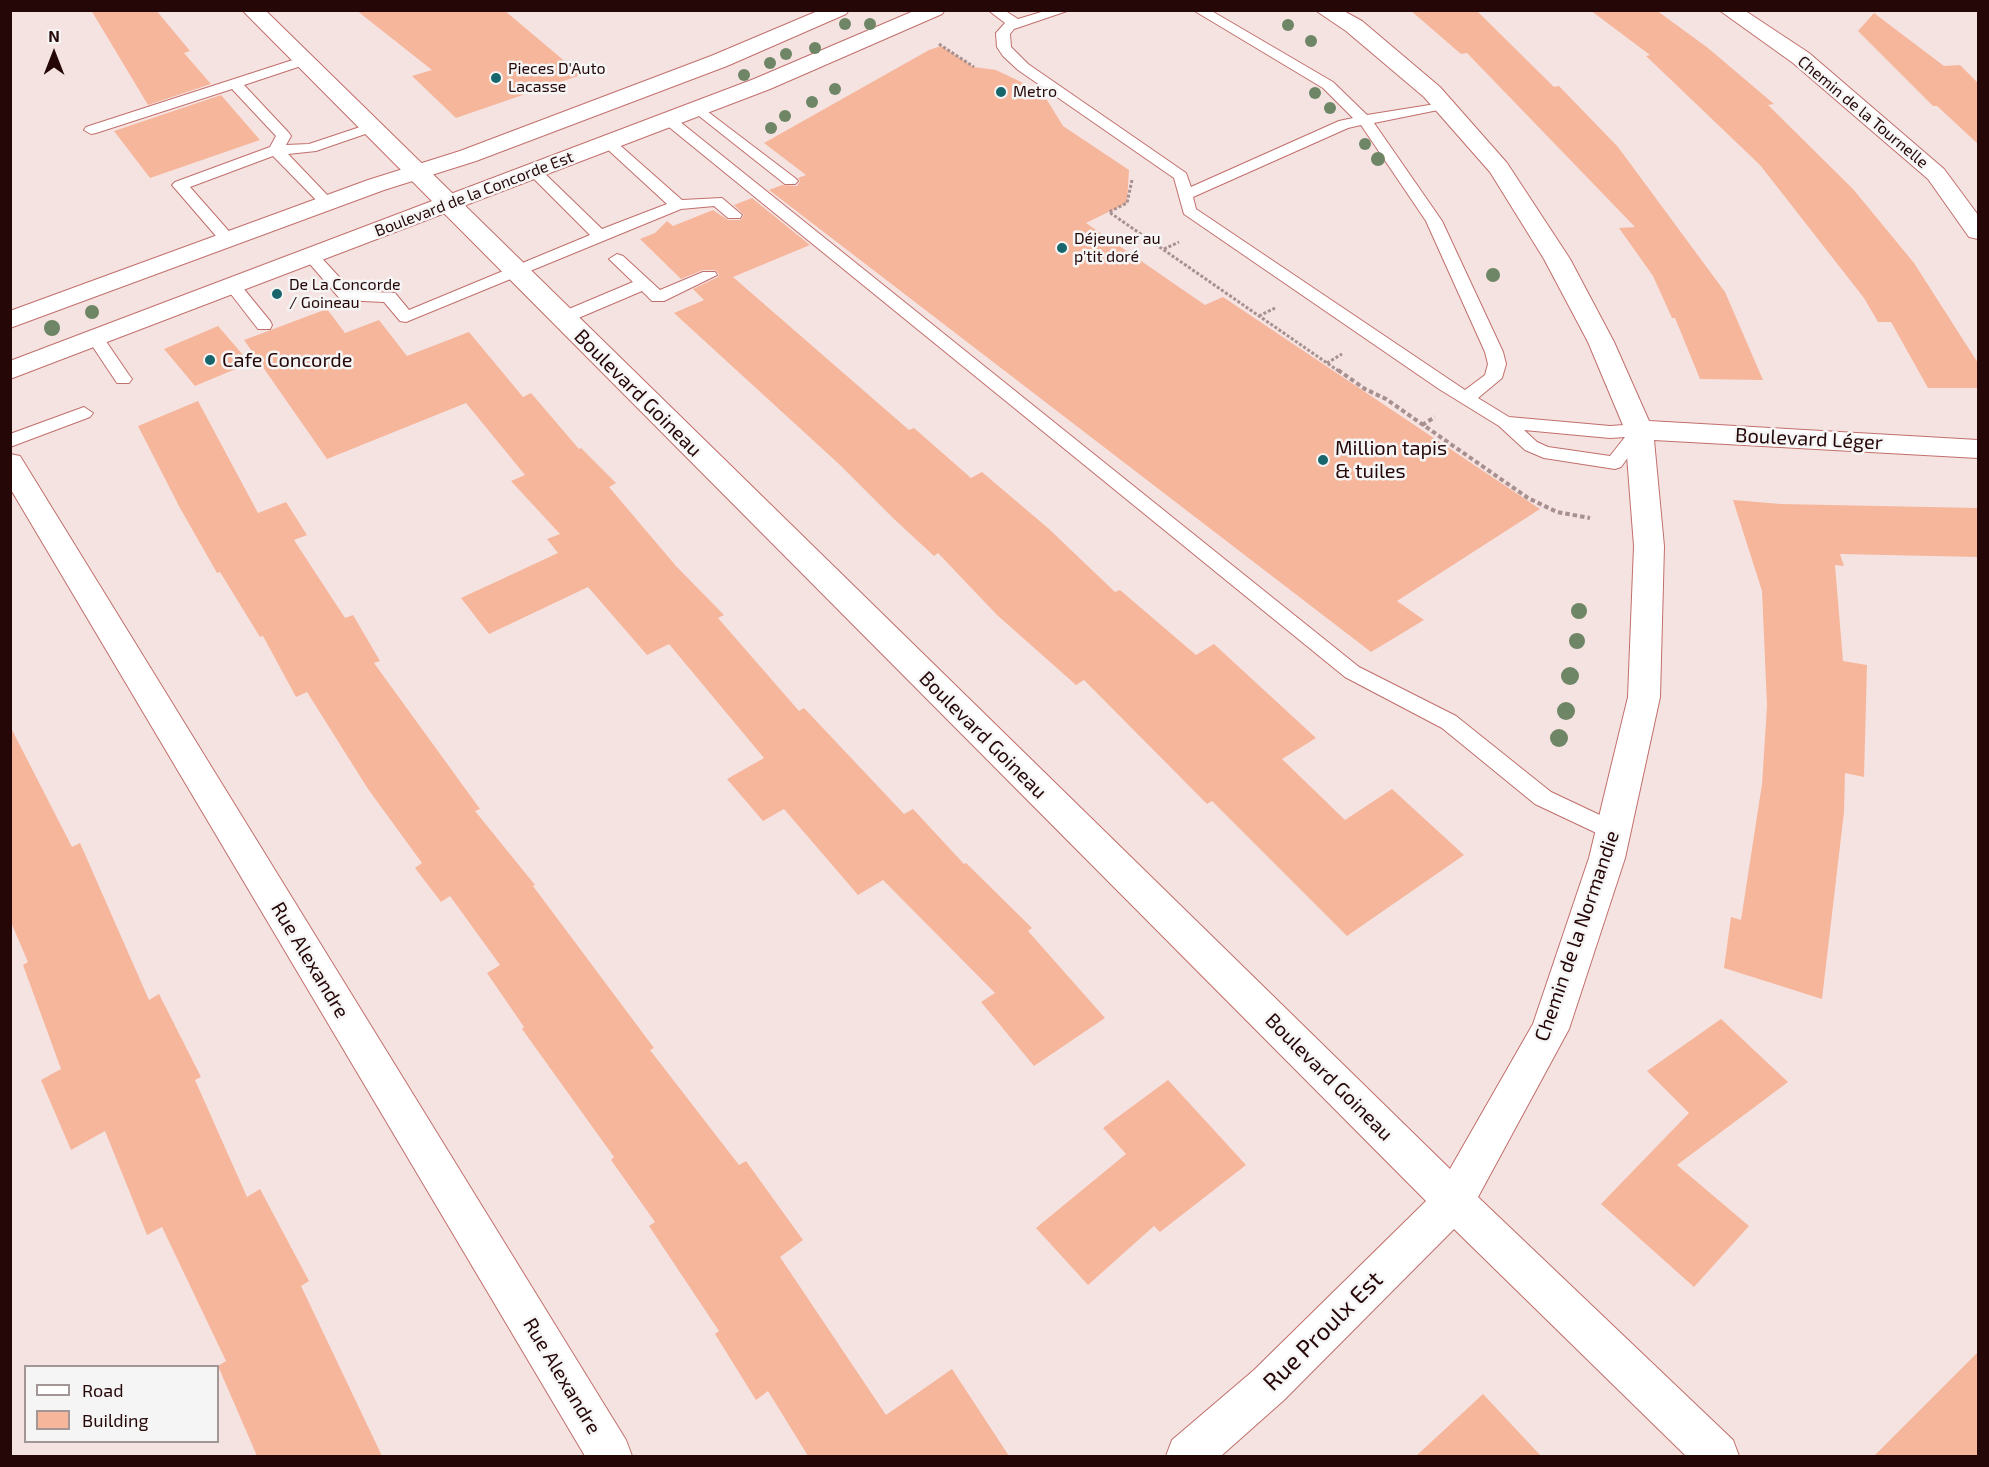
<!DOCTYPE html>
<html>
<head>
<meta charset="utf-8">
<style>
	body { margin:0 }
	#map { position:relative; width:1989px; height:1467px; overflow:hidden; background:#f5e3e1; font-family:"Exo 2",sans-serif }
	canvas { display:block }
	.frame { position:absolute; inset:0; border:12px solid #260708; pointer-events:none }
	.legend { position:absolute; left:24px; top:1365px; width:195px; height:78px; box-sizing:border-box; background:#f5f5f5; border:2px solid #a29696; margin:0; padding:8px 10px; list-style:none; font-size:18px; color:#260708 }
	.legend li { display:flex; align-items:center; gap:12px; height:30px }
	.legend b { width:30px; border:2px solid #a29696 }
	.north { position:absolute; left:24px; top:24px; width:60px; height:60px; -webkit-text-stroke:4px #f5f5f5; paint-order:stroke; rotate:0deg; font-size:16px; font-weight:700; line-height:24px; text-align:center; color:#260708 }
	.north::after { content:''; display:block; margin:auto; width:21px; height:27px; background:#260708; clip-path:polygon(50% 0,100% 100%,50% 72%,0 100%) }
</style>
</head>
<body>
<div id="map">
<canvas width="1989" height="1467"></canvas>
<div class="frame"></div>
<ul class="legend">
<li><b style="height:8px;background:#fff"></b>Road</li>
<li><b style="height:16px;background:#f6b69c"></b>Building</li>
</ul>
<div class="north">N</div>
</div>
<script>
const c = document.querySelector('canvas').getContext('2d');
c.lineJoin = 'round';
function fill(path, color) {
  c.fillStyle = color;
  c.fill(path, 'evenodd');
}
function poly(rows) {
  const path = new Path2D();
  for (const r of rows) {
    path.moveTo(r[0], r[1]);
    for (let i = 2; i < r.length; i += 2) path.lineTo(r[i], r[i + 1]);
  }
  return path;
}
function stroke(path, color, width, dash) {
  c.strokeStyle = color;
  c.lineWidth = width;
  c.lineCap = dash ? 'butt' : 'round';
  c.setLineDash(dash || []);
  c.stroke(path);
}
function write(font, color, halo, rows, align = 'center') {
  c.font = font + ' "Exo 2",sans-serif';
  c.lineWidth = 5;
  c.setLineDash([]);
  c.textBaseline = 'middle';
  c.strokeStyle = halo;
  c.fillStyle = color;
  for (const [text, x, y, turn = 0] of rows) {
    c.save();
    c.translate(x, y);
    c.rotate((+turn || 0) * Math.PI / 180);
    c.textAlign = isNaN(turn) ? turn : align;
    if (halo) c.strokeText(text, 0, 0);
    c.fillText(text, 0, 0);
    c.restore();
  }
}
const building = poly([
	[91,10,156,10,190,51,184,53,211,84,148,105],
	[356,10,504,10,581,75,456,118,412,76,432,70],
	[1410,10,1476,10,1554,87,1559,86,1618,147,1725,292,1763,380,1700,379,1675,318,1672,318,1653,276,1619,228,1635,227,1467,53,1461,54],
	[1590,10,1656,10,1708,48,1774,104,1768,105,1853,189,1914,263,1978,363,1978,388,1928,388,1891,322,1878,322,1864,298,1760,165,1646,56,1650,55],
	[1874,13,1944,66,1960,65,1978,83,1978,144,1937,106,1933,106,1858,31],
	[941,46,974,67,996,70,1021,82,1047,100,1063,126,1129,170,1127,203,1086,223,1205,305,1223,297,1540,509,1397,601,1424,620,1371,652,769,190,782,185,797,186,800,181,798,178,806,175,764,143,929,50],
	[221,95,260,140,150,178,114,131],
	[752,198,810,245,733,277,909,430,914,428,971,478,982,472,1049,529,1115,592,1120,590,1196,655,1214,644,1316,738,1282,759,1345,820,1392,789,1464,855,1347,936,1212,801,1207,804,1084,680,1076,685,997,615,938,553,934,556,894,519,840,465,674,313,704,300,693,289,718,277,719,274,715,270,703,270,681,279,640,239,655,233,667,221,673,226,713,210,728,220,740,220,744,215,734,205],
	[327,309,345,333,379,320,407,356,469,332,523,397,531,393,579,449,581,448,616,483,609,487,676,566,724,615,718,618,799,711,804,708,904,814,913,809,964,864,966,863,1032,928,1028,931,1105,1018,1034,1066,981,1002,995,993,883,880,858,895,784,809,763,821,727,779,764,758,669,644,647,655,588,587,489,634,461,598,558,553,547,539,560,534,511,481,525,475,466,403,327,459,244,340],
	[218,326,250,363,195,386,164,349],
	[198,401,258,513,286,502,307,535,294,540,345,618,353,615,380,661,374,663,480,809,475,811,535,885,533,886,654,1048,650,1050,739,1165,746,1161,803,1240,780,1257,886,1415,952,1369,1009,1456,808,1456,768,1391,756,1400,715,1334,719,1331,649,1226,655,1222,611,1160,614,1157,522,1029,524,1027,487,973,500,965,450,896,441,902,415,868,422,863,368,789,307,692,296,697,263,636,260,637,220,572,217,573,180,508,138,426],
	[1733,500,1781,504,1978,508,1978,557,1840,554,1844,566,1835,565,1843,661,1867,665,1864,777,1845,773,1844,812,1822,999,1724,968,1731,917,1741,920,1762,784,1767,706,1762,591],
	[10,726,72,847,80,843,149,1000,159,994,201,1077,195,1080,247,1197,260,1189,309,1281,301,1286,382,1456,257,1456,218,1366,226,1361,162,1227,147,1235,105,1131,71,1150,41,1080,61,1069,23,965,28,962,10,920],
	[1721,1019,1788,1082,1677,1165,1749,1226,1694,1287,1601,1204,1689,1113,1647,1071],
	[1168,1080,1246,1165,1160,1232,1154,1226,1088,1285,1036,1228,1126,1154,1103,1128],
	[1978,1352,1978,1456,1874,1456],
	[1483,1394,1541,1456,1416,1456]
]);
const pathFar1 = poly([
	[939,44,974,67],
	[1132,180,1127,203,1109,212,1340,372],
	[1164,249,1179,242],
	[1259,316,1275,308],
	[1327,363,1342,354]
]);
const path = poly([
	[1338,370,1365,389,1386,399,1528,498,1557,512,1590,518],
	[1422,425,1435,417]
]);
const service = poly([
	[988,10,1004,10,1018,19,1048,10,1070,10,1014,29,1010,34,1011,47,1028,64,1186,173,1191,187,1339,121,1353,118,1323,88,1193,10,1210,10,1333,82,1367,115,1448,102,1450,105,1448,108,1374,123,1442,221,1503,352,1506,364,1502,378,1478,398,1509,417,1610,426,1639,424,1648,430,1645,434,1621,467,1615,469,1544,458,1525,450,1499,426,1439,389,1184,214,1174,178,1018,70,1003,56,997,47,996,33,1005,23,988,10],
	[1361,125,1426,221,1485,352,1488,364,1485,375,1465,390,1196,209,1193,197,1348,128,1361,125],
	[1524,430,1610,438,1625,437,1610,456,1548,447,1537,442,1524,430],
	[302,57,307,58,307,64,244,85,289,133,291,136,286,145,309,144,369,124,376,128,374,131,316,151,288,154,332,200,335,203,332,206,322,206,273,156,190,187,234,237,236,240,234,243,222,243,172,185,175,182,270,147,276,136,232,89,96,133,91,134,84,130,86,127,302,57],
	[699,105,795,178,798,181,795,184,785,184,694,112,692,109,694,106,699,105],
	[669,116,674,117,1359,667,1456,716,1551,792,1621,825,1624,831,1621,837,1613,840,1605,837,1535,804,1442,728,1345,677,664,123,662,120,669,116],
	[609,139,614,140,682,200,722,198,742,215,740,218,728,218,714,206,681,209,406,322,400,321,384,302,341,300,303,256,311,251,317,253,352,291,395,293,409,310,590,235,526,171,529,168,539,168,602,229,667,204,604,146,602,143,604,140,609,139],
	[617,254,623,256,660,290,703,272,715,272,717,275,664,301,652,301,642,291,569,322,557,322,555,318,557,314,633,282,609,259,617,254],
	[233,281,239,283,270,321,272,325,270,329,258,329,227,289,225,286,233,281],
	[95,333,101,334,129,375,132,379,129,383,117,383,87,338,95,333],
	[84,407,93,413,90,417,10,447,10,434,84,407]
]);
const minor = poly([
	[242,10,265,10,1450,1169,1533,1024,1589,858,1628,697,1634,546,1625,430,1588,342,1544,259,1490,172,1424,97,1346,31,1315,10,1342,10,1362,21,1440,87,1507,163,1570,259,1614,342,1649,421,1978,440,1978,458,1654,440,1664,546,1660,697,1625,858,1569,1029,1478,1197,1733,1440,1739,1456,1686,1456,1454,1229,1284,1400,1221,1456,1166,1456,1172,1440,1254,1370,1426,1201,242,10],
	[1719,10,1744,10,1809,53,1944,169,1978,215,1978,239,1969,237,1928,179,1793,63,1719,10],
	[10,454,20,456,626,1440,632,1456,585,1456,10,488,10,454]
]);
const tertiary = poly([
	[820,10,849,10,846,14,727,66,476,161,384,190,10,328,10,311,368,180,460,151,711,56,820,10],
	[916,10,945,10,942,14,770,89,10,379,10,361,754,79,916,10]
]);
const trees = [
	[845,24,6],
	[870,24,6],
	[1288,25,6],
	[1311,41,6],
	[815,48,6],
	[786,54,6],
	[770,63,6],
	[744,75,6],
	[835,89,6],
	[1315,93,6],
	[812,102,6],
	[1330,108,6],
	[785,116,6],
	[771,128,6],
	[1365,144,6],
	[1378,159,7],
	[1493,275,7],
	[92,312,7],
	[52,328,8],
	[1579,611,8],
	[1577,641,8],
	[1570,676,9],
	[1566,711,9],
	[1559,738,9]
];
const markers = [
	[496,78,6,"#18666c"],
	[1001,92,6,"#18666c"],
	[1062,248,6,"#18666c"],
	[277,294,6,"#18666c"],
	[210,360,6,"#18666c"],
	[1323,460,6,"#18666c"]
];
const farPoinames = [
	["Pieces D'Auto",508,69],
	["Lacasse",508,87],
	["Metro",1013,92],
	["Déjeuner au",1074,239],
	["p'tit doré",1074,257],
	["De La Concorde",289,285],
	["/ Goineau",289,303]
];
const farStreetnames = [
	["Chemin de la Tournelle",1863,112,40],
	["Boulevard de la Concorde Est",474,194,-21]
];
const poiNames = [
	["Cafe Concorde",222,360],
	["Million tapis",1335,448],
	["& tuiles",1335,471]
];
const streetNames = [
	["Boulevard Goineau",638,393,45],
	["Boulevard Léger",1809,439,3],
	["Boulevard Goineau",983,735,45],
	["Chemin de la Normandie",1577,936,-71],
	["Rue Alexandre",310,960,59],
	["Boulevard Goineau",1329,1077,45],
	["Rue Alexandre",562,1376,59]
];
const nearStreetnames = [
	["Rue Proulx Est",1323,1331,-45]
];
fill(building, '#f6b69c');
stroke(service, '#c16f6c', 2);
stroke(minor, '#c16f6c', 2);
stroke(tertiary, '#c16f6c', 2);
stroke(pathFar1, '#a7908f', 3, [3, 2]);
stroke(path, '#a7908f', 4, [4.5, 3]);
fill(service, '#fff');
fill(minor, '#fff');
fill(tertiary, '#fff');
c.fillStyle = '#6e8665';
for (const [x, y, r] of trees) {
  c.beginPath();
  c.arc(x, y, r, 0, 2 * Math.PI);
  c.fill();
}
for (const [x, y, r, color] of markers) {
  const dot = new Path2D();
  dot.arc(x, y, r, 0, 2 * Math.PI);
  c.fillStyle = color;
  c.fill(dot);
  stroke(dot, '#f5f5f5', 2);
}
write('16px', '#260708', '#f5f5f5', farPoinames, 'left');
write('16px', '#260708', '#f5f5f5', farStreetnames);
write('20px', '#260708', '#f5f5f5', poiNames, 'left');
write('20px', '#260708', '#f5f5f5', streetNames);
write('24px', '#260708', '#f5f5f5', nearStreetnames);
</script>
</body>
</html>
